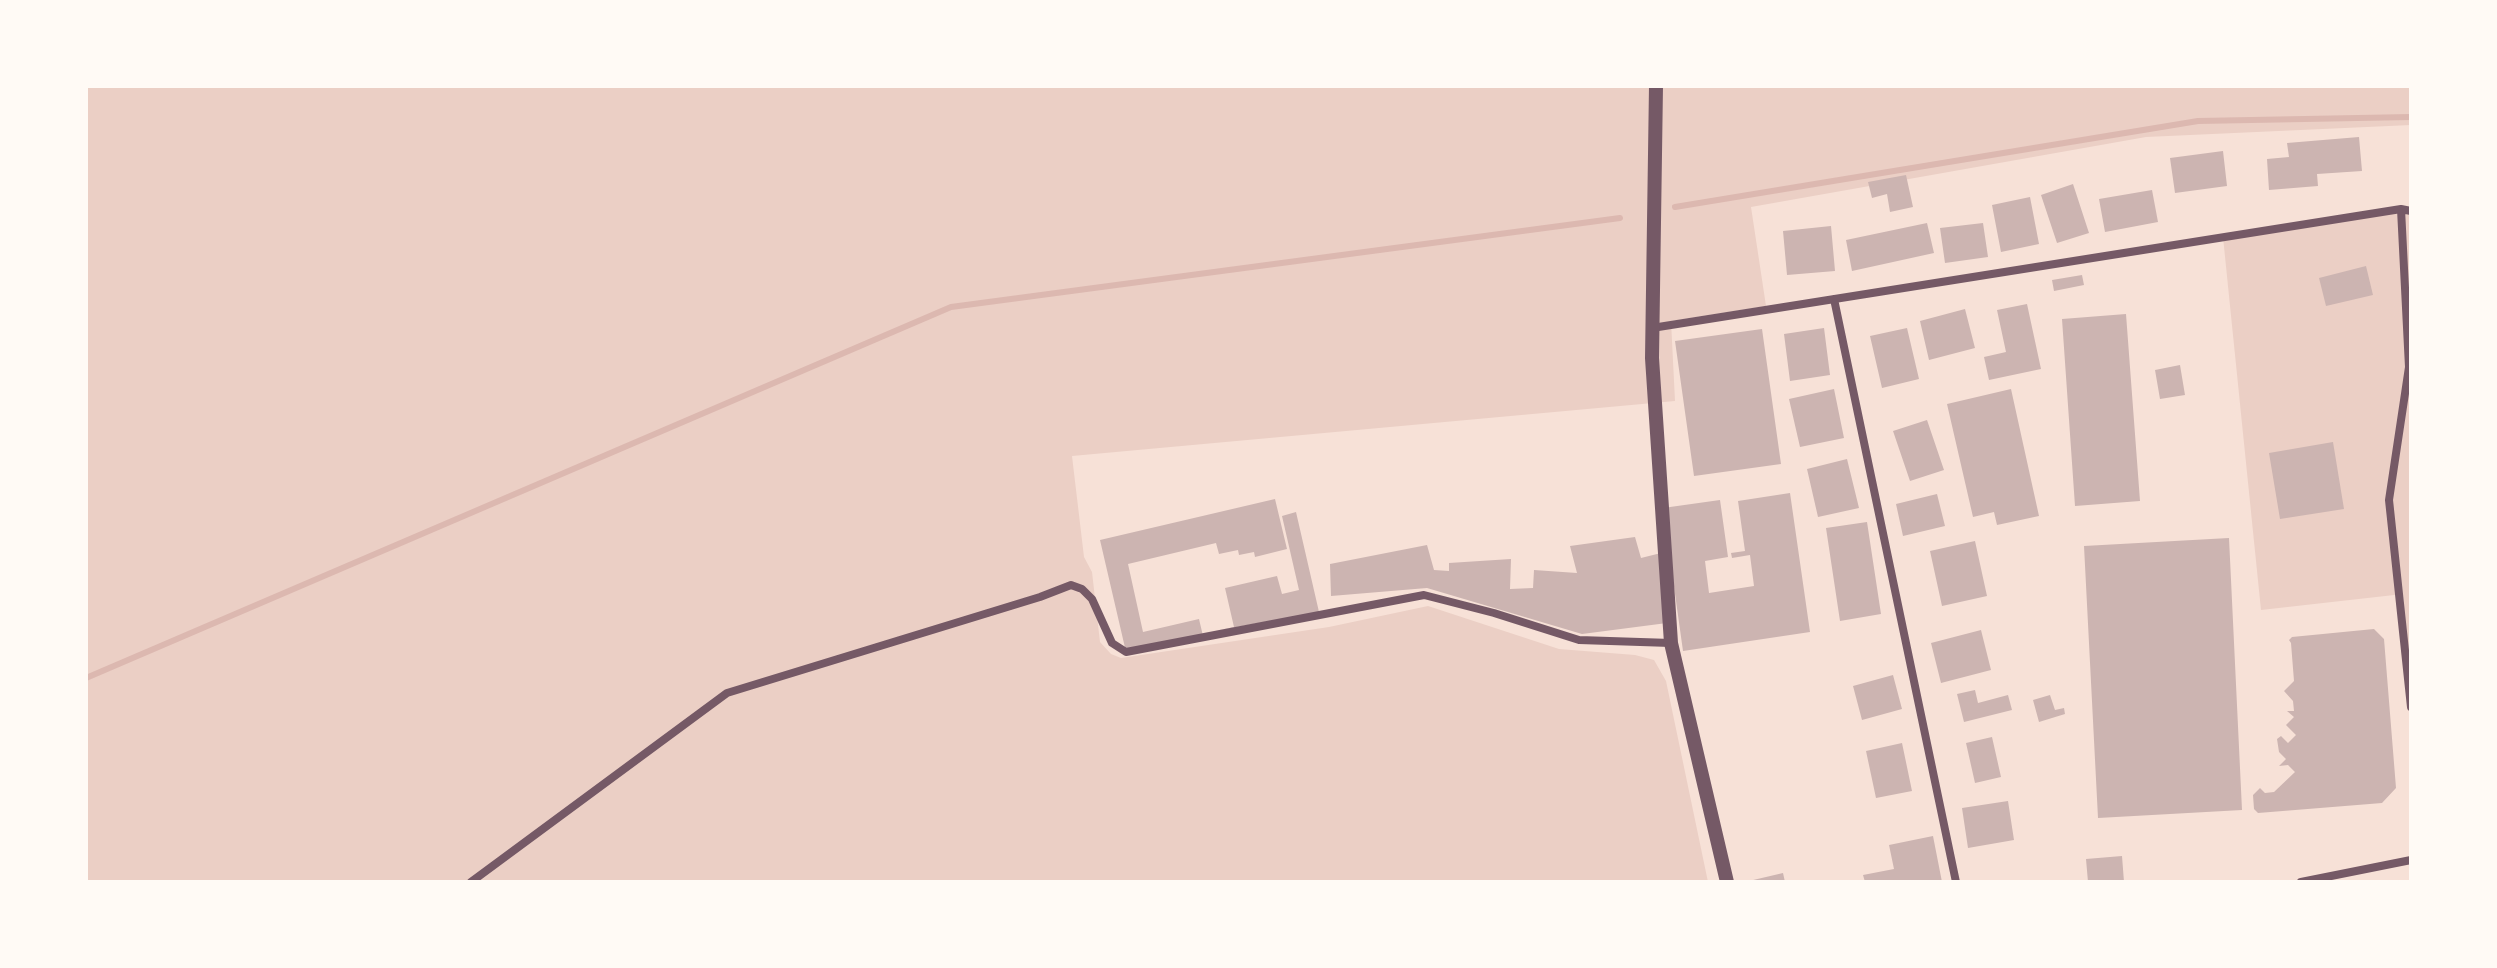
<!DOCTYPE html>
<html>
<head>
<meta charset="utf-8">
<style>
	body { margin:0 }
	#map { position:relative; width:2497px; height:968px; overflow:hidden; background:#f7e1d7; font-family:Raleway,sans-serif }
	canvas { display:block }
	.frame { position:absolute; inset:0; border:88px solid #fffaf5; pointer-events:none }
</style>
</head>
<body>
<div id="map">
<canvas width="2497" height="968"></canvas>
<div class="frame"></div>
</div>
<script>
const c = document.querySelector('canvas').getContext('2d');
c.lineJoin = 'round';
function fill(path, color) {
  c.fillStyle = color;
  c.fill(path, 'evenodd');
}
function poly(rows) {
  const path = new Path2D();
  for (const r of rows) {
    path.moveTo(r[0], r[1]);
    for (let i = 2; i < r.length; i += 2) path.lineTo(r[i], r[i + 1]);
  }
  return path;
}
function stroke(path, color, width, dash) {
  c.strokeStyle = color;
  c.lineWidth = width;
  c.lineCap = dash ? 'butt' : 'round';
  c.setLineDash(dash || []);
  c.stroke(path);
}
const green = poly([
	[86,86,2411,86,2411,125,2146,137,1751,207,1766,306,1671,321,1675,401,1072,456,1084,557,1092,572,1100,642,1111,654,1121,658,1329,627,1428,606,1559,649,1635,655,1654,660,1666,681,1708,882,86,882],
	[2411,209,2411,730,2403,594,2261,610,2223,237]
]);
const stream = poly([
	[1675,207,2198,121,2411,117],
	[86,678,951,307,1620,218]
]);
const building = poly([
	[2359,137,2362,171,2317,174,2318,186,2269,190,2267,159,2289,157,2287,143],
	[2223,151,2227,186,2175,193,2170,158],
	[1906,175,1913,207,1890,212,1887,194,1872,198,1868,182],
	[2073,184,2089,233,2057,243,2041,195],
	[2152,190,2158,222,2105,232,2099,199],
	[2030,197,2039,244,2001,252,1992,205],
	[1927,223,1934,253,1852,271,1846,240],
	[1983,223,1988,257,1945,263,1940,228],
	[1831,226,1835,271,1787,275,1783,231],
	[2366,266,2373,295,2326,306,2319,278],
	[2082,275,2084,285,2054,291,2052,280],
	[2027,304,2041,369,1989,380,1984,357,2006,352,1997,310],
	[1965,309,1975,348,1929,360,1920,321],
	[2126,314,2140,501,2075,506,2062,319],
	[1824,328,1830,375,1790,381,1784,334],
	[1907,328,1919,379,1882,388,1870,336],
	[1762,329,1781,464,1694,476,1675,341],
	[2180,365,2185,395,2160,399,2155,370],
	[1834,389,1844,438,1800,447,1789,399],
	[2011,389,2039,516,1997,525,1994,512,1973,517,1947,404],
	[1927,420,1944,470,1910,481,1893,431],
	[2333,442,2344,509,2280,519,2269,453],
	[1847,459,1859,508,1818,517,1807,469],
	[1790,493,1810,632,1683,651,1663,508,1720,500,1728,557,1705,561,1709,593,1754,586,1750,555,1732,558,1731,553,1745,551,1738,501],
	[1937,494,1945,526,1903,536,1896,504],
	[1275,499,1287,549,1255,557,1254,552,1239,555,1238,550,1219,554,1216,543,1128,564,1143,632,1199,619,1203,636,1126,652,1100,540],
	[1296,512,1319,612,1215,631,1234,627,1225,588,1277,576,1282,594,1299,590,1282,516],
	[1867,522,1881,614,1840,621,1826,528],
	[1635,537,1641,558,1661,553,1667,623,1582,634,1427,588,1331,596,1330,564,1427,545,1434,570,1449,571,1449,563,1511,559,1510,589,1533,588,1534,570,1577,573,1570,546],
	[2229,538,2242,810,2098,818,2084,546],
	[1975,541,1987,596,1942,606,1930,551],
	[2374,629,2384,639,2396,788,2382,803,2258,813,2254,809,2253,795,2260,788,2265,793,2274,792,2295,772,2288,765,2279,766,2286,759,2279,752,2277,739,2281,736,2288,743,2296,735,2286,725,2294,717,2287,711,2294,711,2293,701,2284,691,2294,681,2291,643,2289,640,2292,637],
	[1981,630,1991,670,1941,683,1931,643],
	[1893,675,1902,709,1862,720,1853,686],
	[1975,690,1978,703,2008,695,2012,710,1964,722,1957,694],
	[2050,695,2055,710,2064,708,2065,714,2039,722,2033,700],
	[1992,737,2001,777,1975,783,1966,743],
	[1902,743,1912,791,1876,798,1866,751],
	[2008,801,2014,840,1968,848,1962,808],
	[1933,836,1942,882,1865,882,1863,875,1894,869,1889,845],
	[2122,856,2124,882,2088,882,2086,859],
	[1783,873,1785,882,1750,882,1749,881]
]);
const minor = poly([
	[2401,209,2409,367,2389,500,2411,707],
	[1834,299,1956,882],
	[1652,328,2401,209,2411,211],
	[471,882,727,693,1040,597,1071,585,1082,589,1092,599,1112,643,1126,652,1424,595,1494,613,1579,640,1671,643],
	[2301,882,2411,860]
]);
const tertiary = poly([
	[1656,86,1652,358,1671,643,1727,882]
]);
fill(green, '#ebcfc5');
stroke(stream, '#dcb8b0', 6);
fill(building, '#ccb4b1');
stroke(minor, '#755966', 8);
stroke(tertiary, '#755966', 14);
</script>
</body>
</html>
